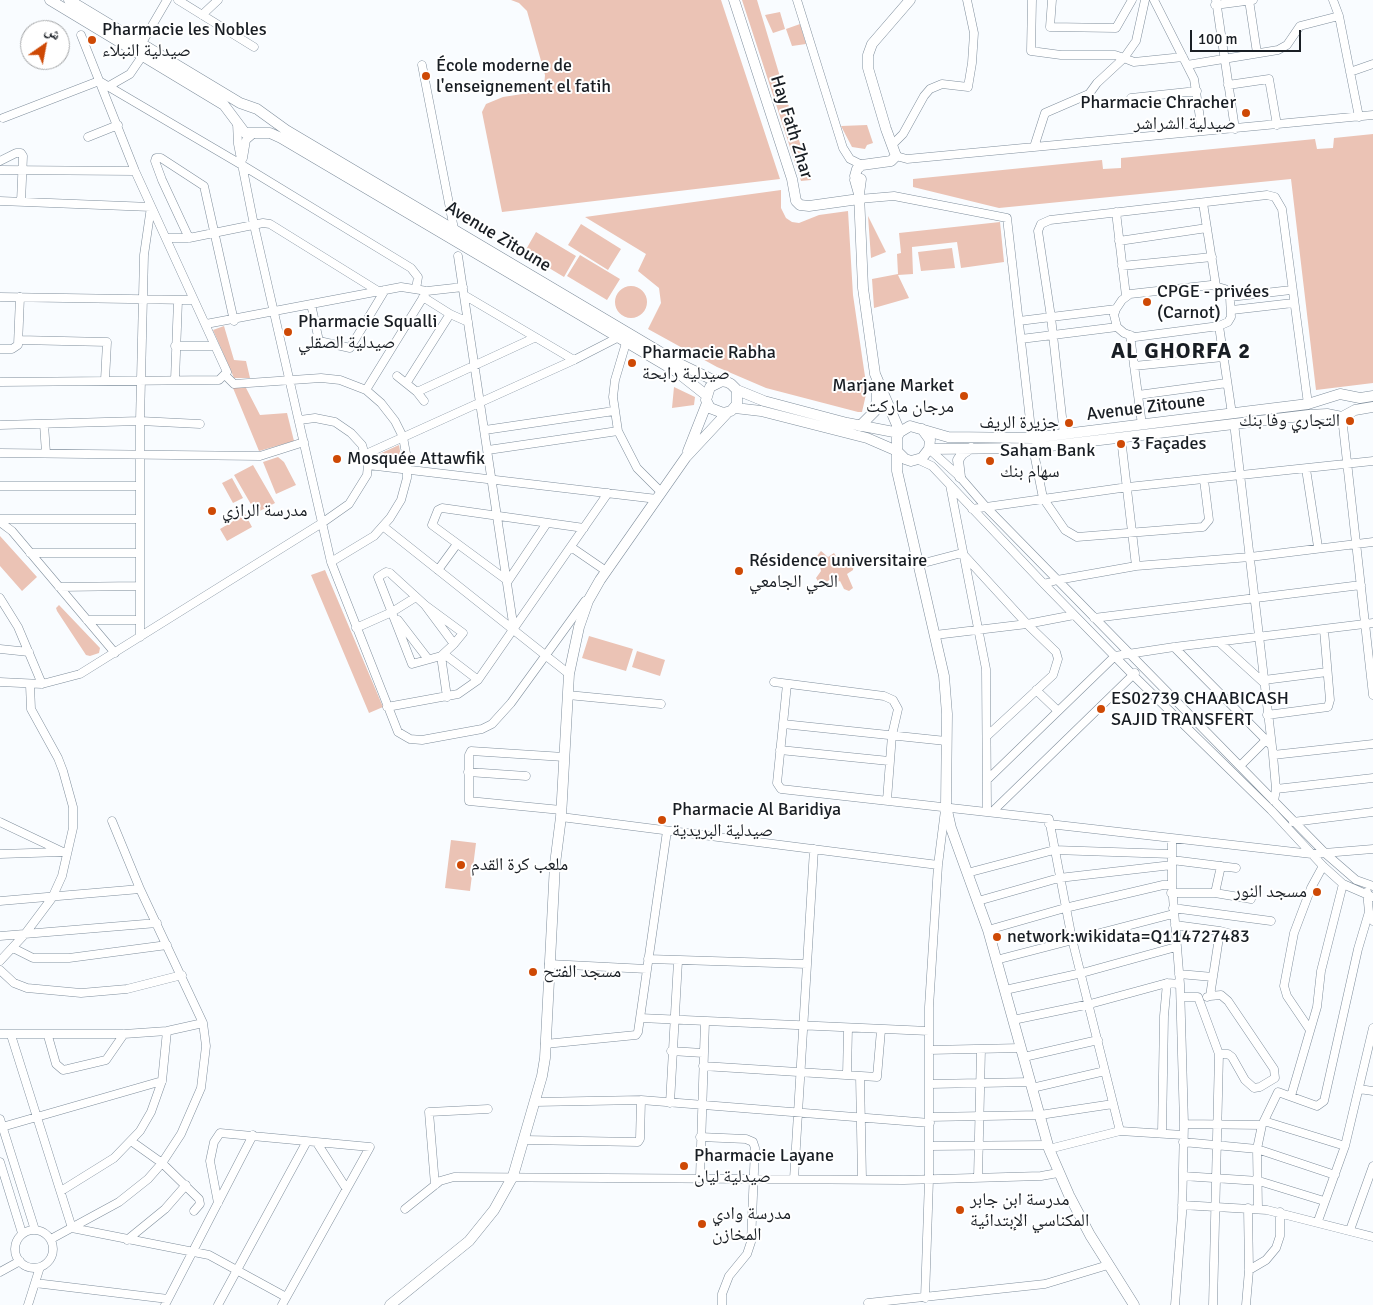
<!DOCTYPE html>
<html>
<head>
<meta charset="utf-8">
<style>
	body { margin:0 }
	#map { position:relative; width:1373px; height:1305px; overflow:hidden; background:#f9fcff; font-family:Signika,"Noto Naskh Arabic",sans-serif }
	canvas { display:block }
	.north { position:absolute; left:20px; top:20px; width:50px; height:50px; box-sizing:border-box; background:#fff; border:1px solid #a3a5a7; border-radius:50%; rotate:33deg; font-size:14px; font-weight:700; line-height:20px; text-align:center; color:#191e24 }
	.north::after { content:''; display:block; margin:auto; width:18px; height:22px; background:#ce4905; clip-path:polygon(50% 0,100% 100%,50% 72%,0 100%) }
	.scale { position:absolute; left:1190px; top:30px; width:111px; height:22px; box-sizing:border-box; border:2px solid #191e24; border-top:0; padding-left:6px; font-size:15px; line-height:18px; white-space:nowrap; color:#191e24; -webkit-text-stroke:4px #fff; paint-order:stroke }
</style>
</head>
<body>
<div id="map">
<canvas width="1373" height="1305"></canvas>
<div class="north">ش</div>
<div class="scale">100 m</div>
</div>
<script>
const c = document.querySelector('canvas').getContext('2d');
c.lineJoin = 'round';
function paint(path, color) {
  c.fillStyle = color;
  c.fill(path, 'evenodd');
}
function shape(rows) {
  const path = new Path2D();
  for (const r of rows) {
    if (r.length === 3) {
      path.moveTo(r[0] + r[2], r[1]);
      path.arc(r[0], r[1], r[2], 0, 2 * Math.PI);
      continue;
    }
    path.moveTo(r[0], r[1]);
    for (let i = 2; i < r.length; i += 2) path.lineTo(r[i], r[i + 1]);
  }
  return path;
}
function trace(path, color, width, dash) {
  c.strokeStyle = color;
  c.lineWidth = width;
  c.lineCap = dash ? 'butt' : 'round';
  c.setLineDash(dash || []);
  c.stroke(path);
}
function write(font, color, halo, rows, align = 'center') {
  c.font = font + ' Signika,"Noto Naskh Arabic",sans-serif';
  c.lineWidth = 4;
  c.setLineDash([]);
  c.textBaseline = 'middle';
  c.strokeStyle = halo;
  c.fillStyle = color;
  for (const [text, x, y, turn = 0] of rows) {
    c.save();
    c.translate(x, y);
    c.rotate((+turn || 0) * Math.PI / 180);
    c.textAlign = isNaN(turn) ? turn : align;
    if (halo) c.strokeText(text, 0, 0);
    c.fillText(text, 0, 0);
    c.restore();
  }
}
paint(shape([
	[511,0,721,0,780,179,502,212,482,112,486,104,503,97,535,92,544,87,545,75,527,11,519,3],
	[742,0,757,0,811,180,801,181],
	[780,12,785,29,773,33,765,15],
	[800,24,806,44,792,46,786,29],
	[867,125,873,143,867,145,865,149,852,147,841,126],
	[1373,134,1373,383,1316,390,1291,179,999,208,913,187,913,179,1102,160,1103,169,1121,168,1121,158,1315,139,1317,149,1333,148,1334,138],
	[781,190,781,208,786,218,792,222,799,223,819,215,848,211,853,295,867,390,862,412,858,412,766,388,717,367,648,329,661,303,659,288,638,271,646,254,585,217],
	[868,216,886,252,871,258],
	[1000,222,1004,262,961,268,957,242,912,247,913,274,898,275,909,298,874,308,872,279,898,274,897,254,901,253,899,233],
	[581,224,621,249,608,270,568,245],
	[536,232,576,256,564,277,524,253],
	[952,248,955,268,921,271,918,252],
	[580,255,620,279,607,300,567,276],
	[631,302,16],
	[224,326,234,360,246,361,250,378,234,378,213,330],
	[245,386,260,415,287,413,294,441,259,451,233,388],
	[674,387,695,397,694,405,672,408],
	[399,445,402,463,376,460,375,456],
	[278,457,284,462,296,485,276,494,263,462],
	[253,465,275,503,256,513,234,475],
	[232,478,243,498,233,503,222,483],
	[245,514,252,527,227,541,220,529],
	[0,536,37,577,22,591,0,566],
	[821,551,828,557,834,553,840,562,849,556,854,560,853,570,847,574,853,588,849,591,844,589,840,581,835,583,829,580,824,586,819,583,816,578,821,571,819,563,822,561,817,556],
	[325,570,383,707,369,713,311,575],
	[59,605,100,648,99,653,90,656,86,655,57,611,56,608],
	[589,636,633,649,626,671,582,658],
	[637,651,665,660,660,676,632,667],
	[451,840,476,843,470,891,445,888]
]), '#ebc3b5');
const street = shape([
	[178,0,254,47],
	[797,0,843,148,850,159,862,165],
	[1032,0,1031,51,1061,55,1115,55,1124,58,1136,41,1145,0],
	[1052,0,1050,27,1116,28,1132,0],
	[1154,0,1194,79,1202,131],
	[1216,0,1235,129],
	[1249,0,1257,53],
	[1333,0,1339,16,1359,117],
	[1215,5,1253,0],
	[202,15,218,0],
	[139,48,167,0],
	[422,65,454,229],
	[1187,65,1278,50,1287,45,1300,26,1339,16],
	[1350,72,1373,64],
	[1228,85,1269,79,1277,125],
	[109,86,130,74,143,55],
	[1131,98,1197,91],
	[3,118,99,81,242,165,411,268,418,277,416,289],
	[237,123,238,144,254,225,331,562,398,732,410,739,422,740,482,729,492,724,511,703,585,601],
	[88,137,118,125],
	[893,144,903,134,924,96,930,89,942,84,968,87,972,63,974,33,967,0],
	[1034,147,1045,113,1089,94,1097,83,1124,58,1134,62,1183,57],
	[896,156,907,159,1373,115],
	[243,158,246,140,253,134],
	[0,161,16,153,21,153,23,156,21,202],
	[0,170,135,171],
	[859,199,894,196,1007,218,1032,438],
	[0,201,151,207,144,255,140,421,140,637],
	[1203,203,1216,286],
	[1116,212,1126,296],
	[166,238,189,238,263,223,270,224,378,291],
	[189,238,162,180,155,161,156,158,161,158,204,186,234,321],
	[1119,241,1207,228],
	[458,256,514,630],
	[1122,266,1212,257],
	[464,295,574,360],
	[0,297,194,300],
	[423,297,450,314,468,322],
	[311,304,319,341,350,348,385,290],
	[1232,310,1293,303],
	[1019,321,1116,309],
	[206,324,401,287,427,291,463,287],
	[1219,326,1232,414],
	[1117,327,1114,315,1116,309,1122,300,1130,294,1211,285,1225,289,1230,297],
	[1130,335,1142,425],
	[1021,339,1117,327,1124,333,1135,337,1219,326,1228,322,1231,317,1230,297,1291,290],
	[19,340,107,342,105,380],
	[626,343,615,380,613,397,618,431,637,468,661,492],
	[175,346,215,346],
	[0,349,12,349,18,345,20,297],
	[1134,366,1223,357],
	[225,375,234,384,321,378,340,380,366,390,381,403,395,421,403,437,407,459,407,478,401,500,390,518,374,536,331,562],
	[397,376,417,392,424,401],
	[175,380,178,300],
	[0,382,219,380,227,372,135,171,81,35],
	[407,382,450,314],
	[366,390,427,291],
	[417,392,534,338],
	[1138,395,1227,383],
	[1342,417,1373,695],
	[1234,423,1273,755,1276,789,1274,801],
	[44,424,46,453],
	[0,425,140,421,200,424],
	[485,430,614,411],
	[1064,435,1051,317,1038,231,1041,224,1050,220,1267,195,1275,197,1282,209,1308,404],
	[1121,438,1136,566],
	[1033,448,1043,498,1065,530,1077,537,1203,527,1209,520,1204,480],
	[929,449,960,477,986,507,1326,854,1356,880,1373,886],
	[488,450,618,431],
	[0,453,260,456,304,442],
	[366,454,574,360,617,338],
	[919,460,932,466,1044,584,1133,675,1271,810,1323,866,1343,884,1373,897],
	[368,465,657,499],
	[1306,469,1318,547],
	[950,485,986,669,987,811],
	[0,486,140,486],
	[972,509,1128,487,1373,461],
	[0,519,140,519],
	[0,522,12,531,115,653],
	[547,523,508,581,432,525,438,510,442,508,584,528],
	[384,527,569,674],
	[571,547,606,571],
	[30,553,139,553],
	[920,564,962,553,1027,624,1056,652,1058,659,1053,675,987,736],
	[438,570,457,544],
	[1044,584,1057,580,1136,566,1250,557,1373,542],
	[59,587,139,586],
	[0,598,18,627,42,684],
	[425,605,463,633,454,644,441,656,412,664,378,577,386,572,390,573,425,605,454,644],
	[1094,618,1361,585],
	[87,620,140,620],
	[398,620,428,659],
	[356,628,392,612,416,597],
	[935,635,1027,624,1074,615],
	[1219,642,1264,683],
	[1174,647,1271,745],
	[0,649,29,652],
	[444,654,478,680],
	[441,656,447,697],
	[1264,680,1327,672],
	[0,682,42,684,80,674,322,523,349,504,367,475,368,465,362,445,351,433,335,422,315,418,300,420],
	[774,682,884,696,893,700,898,709,892,735,887,800],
	[1036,690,1058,711],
	[568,695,661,704],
	[387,707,458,694,478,680,608,493],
	[1267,715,1328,707,1330,700,1324,630],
	[783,724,787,684],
	[946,741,783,724,777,783,781,789,1049,819,1072,939,1120,1131],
	[780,750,889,761],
	[1273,755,1373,744],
	[1241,765,1266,740],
	[468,772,526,776],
	[987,780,1115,656,1174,647,1373,623],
	[1276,789,1373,778],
	[561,810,469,801,469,755,471,751,564,757],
	[993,811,1135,673],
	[561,817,938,865],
	[0,822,63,852],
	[1293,822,1373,812],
	[1049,824,1312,854,1373,849],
	[0,854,62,852],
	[1172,860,1236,868],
	[967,873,1054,850,1172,854],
	[1172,885,1172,839],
	[1367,892,1369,912,1373,921],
	[1171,893,1215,893,1251,899],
	[1215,893,1221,866],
	[0,901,140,889],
	[978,901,1059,878,1172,865],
	[1173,908,1271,921],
	[1175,925,1220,931,1210,996,1207,997],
	[988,930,1065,908,1163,885,1172,885,1180,984],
	[1220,931,1236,935],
	[0,936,157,923],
	[13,948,33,958,69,958,167,945],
	[648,959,807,964],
	[996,960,1173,914],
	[0,961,25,934,52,898,62,876,73,828,73,807,63,771,58,758,31,709,30,685],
	[549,964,647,969],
	[0,970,14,983,27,988,81,993,127,989,182,975],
	[1179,974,1213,977],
	[1005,990,1082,973,1176,947],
	[1210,996,1221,995,1228,1001,1274,1069,1275,1078,1260,1087,1254,1088,1245,1080,1232,1057,1228,1054,1219,1054],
	[1181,997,1198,997,1219,1054,1213,1305],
	[640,1018,929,1031],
	[1013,1020,1090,1004,1167,983,1180,984,1184,1124,1182,1214,1175,1305],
	[1310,1030,1287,996,1284,986,1294,933,1311,888,1323,866],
	[0,1034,124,1034,167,1031,203,1023],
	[11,1035,72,1228,209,1255,286,1297],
	[48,1036,56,1064,63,1070,68,1069,106,1060,124,1034],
	[545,1044,636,1035,638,1032,667,831],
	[929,1050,1021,1048],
	[671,1051,703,1053],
	[1024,1057,1098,1040],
	[703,1066,877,1077,881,1030],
	[847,1075,848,1028],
	[860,1076,862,1179],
	[930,1084,1031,1082],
	[1032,1088,1105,1071],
	[1359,1089,1373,1091],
	[1291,1096,1317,1007,1321,971,1343,884],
	[535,1102,641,1100,930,1123],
	[670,1103,678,961],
	[929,1117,1040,1115,1113,1104],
	[0,1119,35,1230],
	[1264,1121,1345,1146],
	[1184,1124,1262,1125],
	[2,1127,162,1081],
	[1162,1133,1164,1016,1167,983],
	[700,1137,746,1139,753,1142,755,1148,751,1242,747,1254,729,1276,722,1294,722,1305],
	[524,1140,638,1142,640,1139,641,1100],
	[131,1141,162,1163,199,1199,200,1204,194,1211],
	[1183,1142,1257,1149,1335,1175],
	[317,1143,346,1188],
	[929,1146,1048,1145],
	[1049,1149,1120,1131,1183,1135],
	[0,1162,22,1233],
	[1183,1176,1259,1181,1324,1201],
	[700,1178,705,1021],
	[978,1178,981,1049],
	[794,1179,814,849],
	[435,1185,429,1112,488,1109],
	[61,1191,114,1158,140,1131,151,1112,162,1081,167,1031],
	[218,1203,210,1161,214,1142,220,1133,370,1147,282,1305],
	[1182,1205,1267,1210,1373,1237],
	[1258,1208,1257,1149,1262,1125,1278,1092,1317,1106,1324,1101,1358,949,1369,912],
	[405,1209,440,1181,454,1177,904,1180,1041,1176,1058,1173],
	[1318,1221,1345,1146,1373,1028],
	[1350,1230,1373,1166],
	[34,1249,19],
	[51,1239,119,1202,148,1179,162,1163,181,1134,201,1088,206,1046,203,1023,140,889,112,821],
	[127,1240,165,1209,186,1185],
	[1249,1270,1266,1260,1276,1248,1280,1236,1280,1212],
	[0,1272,20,1261],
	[35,1283,168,1299],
	[925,1298,929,1179,929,1007,938,865,945,810],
	[868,1303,1045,1284,1108,1265],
	[28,1305,40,1267],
	[165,1305,253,1135],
	[218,1305,306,1143],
	[1246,1305,1249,1270,1248,1208]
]);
const secondary = shape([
	[50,0,224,105,245,133,270,133,281,138,677,372,706,395],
	[69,0,240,103,257,109,286,130,682,365,711,379,727,382,731,384,737,390,737,404,731,411,723,413,710,408,706,400,710,387,722,381],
	[734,0,792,179,796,201,800,205,809,206,859,199],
	[855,176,857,169,862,165,891,161,896,156,886,129,868,68,868,55,872,44,910,0],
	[855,180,859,194,861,179],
	[859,194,863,288,875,374,900,432],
	[737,390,764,401,847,423,899,433],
	[735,408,761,411,867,438,897,451,905,459,911,461,922,458,929,449,930,440,922,429],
	[860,426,875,411,877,398,876,385],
	[929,449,1033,448,1309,415,1327,414,1342,417,1355,410,1373,407],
	[688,451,707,403],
	[960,477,958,460,962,454,971,448],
	[390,1305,469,1241,494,1210,513,1176,542,1076,545,1058,555,864,561,817,569,674,579,627,588,601,600,580,686,457,727,413],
	[1134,1305,1090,1235,1069,1195,1049,1149,988,930,951,828,946,806,947,714,944,676,897,471,897,437,900,432,910,426,948,437,1032,438,1308,404,1340,394,1360,398,1373,396]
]);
trace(street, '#808f9d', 9);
trace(secondary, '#808f9d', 11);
trace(street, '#fff', 8);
trace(secondary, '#fff', 10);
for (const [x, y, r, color] of [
	[92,40,5,"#ce4905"],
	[426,76,5,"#ce4905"],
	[1246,113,5,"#ce4905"],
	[1147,302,5,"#ce4905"],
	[288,332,5,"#ce4905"],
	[632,363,5,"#ce4905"],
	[964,396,5,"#ce4905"],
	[1350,421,5,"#ce4905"],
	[1069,423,5,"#ce4905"],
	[1121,444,5,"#ce4905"],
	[337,459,5,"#ce4905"],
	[990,461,5,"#ce4905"],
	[212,511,5,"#ce4905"],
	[739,571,5,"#ce4905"],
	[1101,709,5,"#ce4905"],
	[662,820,5,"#ce4905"],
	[461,865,5,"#ce4905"],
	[1317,892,5,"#ce4905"],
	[997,937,5,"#ce4905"],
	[533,972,5,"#ce4905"],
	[684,1166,5,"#ce4905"],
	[960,1210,5,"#ce4905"],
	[702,1224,5,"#ce4905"]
]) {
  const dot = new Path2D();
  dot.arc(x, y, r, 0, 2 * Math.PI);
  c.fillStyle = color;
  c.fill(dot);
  trace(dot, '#fff', 2);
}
write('18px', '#191e24', '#fff', [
	["Pharmacie les Nobles",102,30],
	["صيدلية النبلاء",102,51],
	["École moderne de",436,66],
	["l'enseignement el fatih",436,87],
	["Pharmacie Chracher",1236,103,"right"],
	["صيدلية الشراشر",1236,124,"right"],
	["CPGE - privées",1157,292],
	["(Carnot)",1157,313],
	["Pharmacie Squalli",298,322],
	["صيدلية الصقلي",298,343],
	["Pharmacie Rabha",642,353],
	["صيدلية رابحة",642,374],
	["Marjane Market",954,386,"right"],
	["مرجان ماركت",954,407,"right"],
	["التجاري وفا بنك",1340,421,"right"],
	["جزيرة الريف",1059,423,"right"],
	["3 Façades",1131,444],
	["Saham Bank",1000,451],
	["سهام بنك",1000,472],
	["Mosquée Attawfik",347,459],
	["مدرسة الرازي",222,511],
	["Résidence universitaire",749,561],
	["الحي الجامعي",749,582],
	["ES02739 CHAABICASH",1111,699],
	["SAJID TRANSFERT",1111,720],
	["Pharmacie Al Baridiya",672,810],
	["صيدلية البريدية",672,831],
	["ملعب كرة القدم",471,865],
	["مسجد النور",1307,892,"right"],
	["network:wikidata=Q114727483",1007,937],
	["مسجد الفتح",543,972],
	["Pharmacie Layane",694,1156],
	["صيدلية ليان",694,1177],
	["مدرسة ابن جابر",970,1200],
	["المكناسي الإبتدائية",970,1221],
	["مدرسة وادي",712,1214],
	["المخازن",712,1235]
], 'left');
write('18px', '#191e24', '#fff', [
	["Hay Fath Zhar",791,127,73],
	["Avenue Zitoune",498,237,31],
	["Avenue Zitoune",1146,408,-7]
]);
c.letterSpacing = '1px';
write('bold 22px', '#191e24', '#fff', [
	["AL GHORFA 2",1181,352]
]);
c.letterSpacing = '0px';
</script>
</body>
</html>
